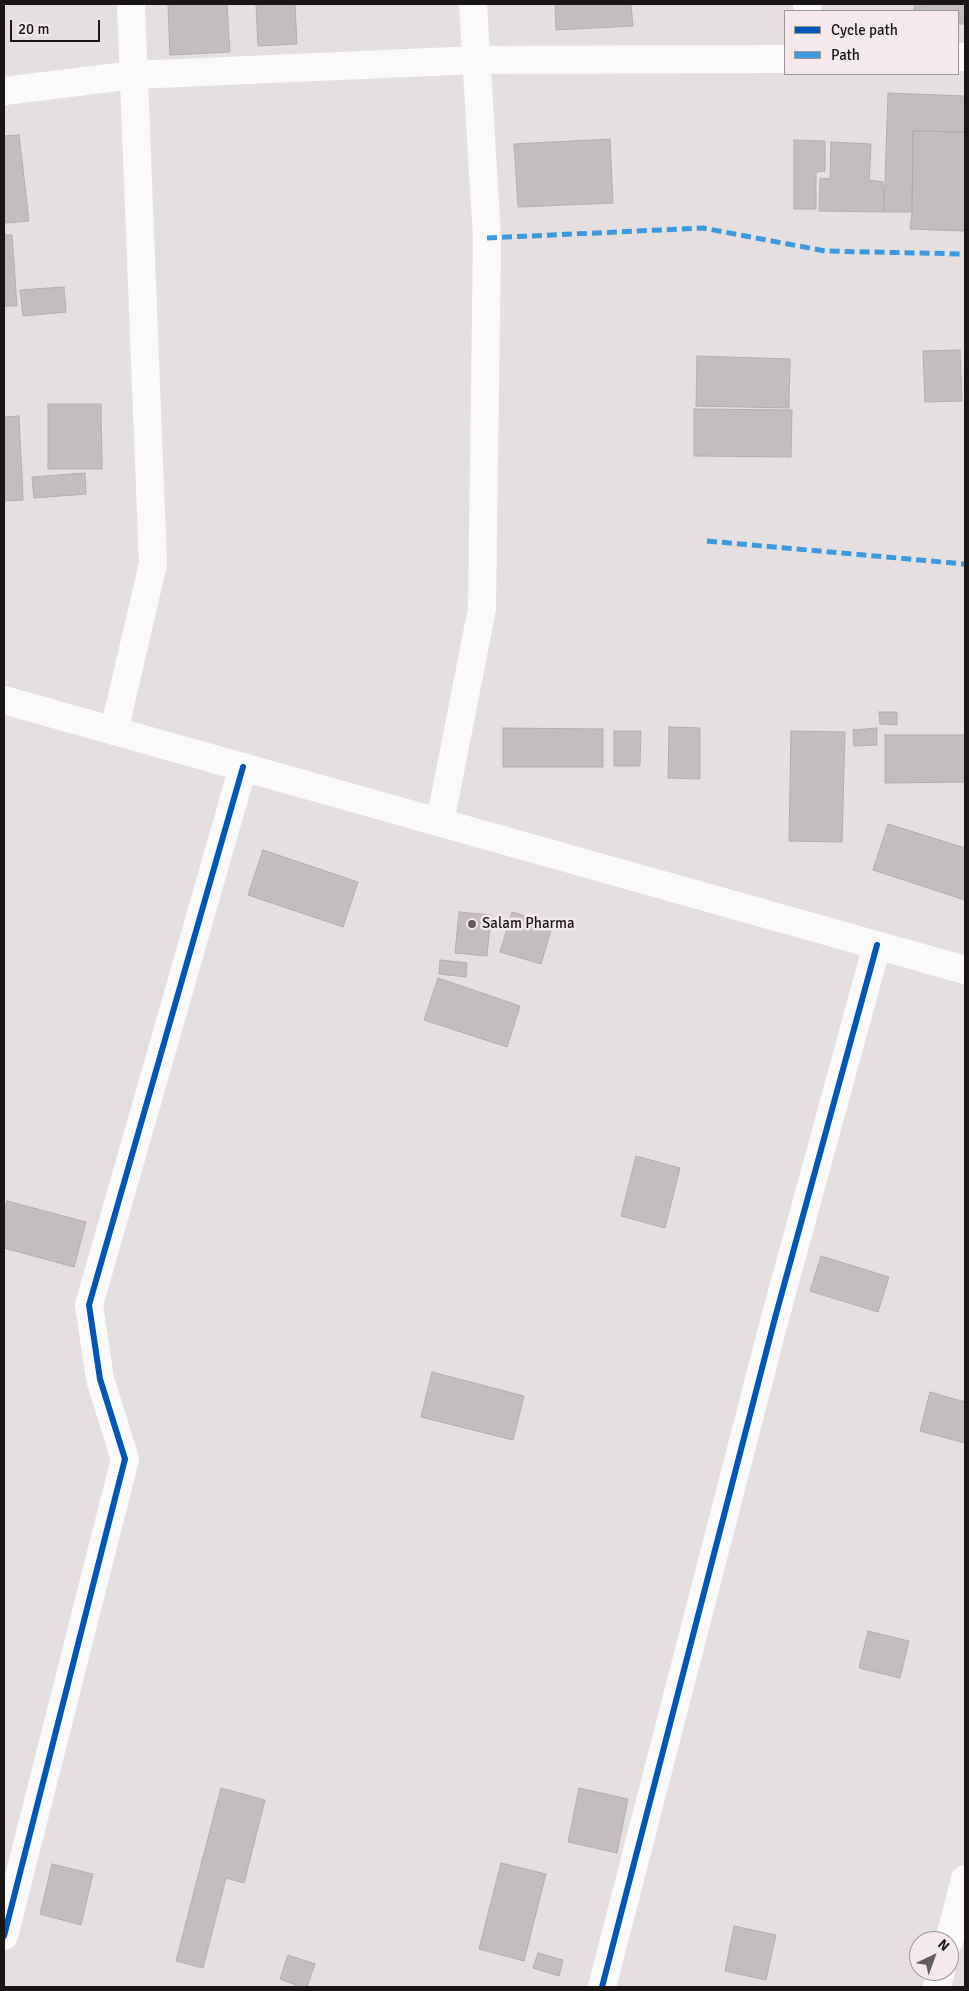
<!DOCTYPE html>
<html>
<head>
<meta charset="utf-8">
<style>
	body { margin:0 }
	#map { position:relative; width:969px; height:1991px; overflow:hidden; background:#e5dfe0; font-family:Signika,sans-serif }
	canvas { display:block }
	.frame { position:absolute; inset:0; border:5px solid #1a1616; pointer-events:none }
	.legend { position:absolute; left:784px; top:10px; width:175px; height:65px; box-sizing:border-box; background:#f5e9eb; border:1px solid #9d9596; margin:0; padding:6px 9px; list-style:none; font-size:15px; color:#1a1616 }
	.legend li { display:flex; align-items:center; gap:10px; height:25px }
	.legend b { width:25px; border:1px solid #9d9596 }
	.north { position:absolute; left:909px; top:1931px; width:50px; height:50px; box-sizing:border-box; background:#f5e9eb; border:1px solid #9d9596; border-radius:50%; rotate:42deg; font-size:14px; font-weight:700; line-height:20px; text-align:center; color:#1a1616 }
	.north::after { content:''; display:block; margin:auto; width:18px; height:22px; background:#615c5d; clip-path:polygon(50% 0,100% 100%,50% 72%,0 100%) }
	.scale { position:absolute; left:10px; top:20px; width:90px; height:22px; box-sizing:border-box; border:2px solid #1a1616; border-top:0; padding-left:6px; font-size:15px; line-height:18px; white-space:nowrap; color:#1a1616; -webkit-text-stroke:4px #f5e9eb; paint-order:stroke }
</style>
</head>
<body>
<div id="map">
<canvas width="969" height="1991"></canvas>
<div class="frame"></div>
<ul class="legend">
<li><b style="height:6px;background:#0057b8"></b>Cycle path</li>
<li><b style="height:6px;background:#3b9adf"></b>Path</li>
</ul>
<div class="north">N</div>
<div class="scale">20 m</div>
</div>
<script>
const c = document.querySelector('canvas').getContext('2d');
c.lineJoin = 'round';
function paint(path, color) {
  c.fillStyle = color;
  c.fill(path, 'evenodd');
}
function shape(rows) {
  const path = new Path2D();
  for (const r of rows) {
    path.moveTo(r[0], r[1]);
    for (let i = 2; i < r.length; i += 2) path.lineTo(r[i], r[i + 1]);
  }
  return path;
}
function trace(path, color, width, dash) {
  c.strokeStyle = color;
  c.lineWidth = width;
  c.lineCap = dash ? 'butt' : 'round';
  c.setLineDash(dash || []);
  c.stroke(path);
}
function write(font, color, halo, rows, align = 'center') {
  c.font = font + ' Signika,sans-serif';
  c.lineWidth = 5;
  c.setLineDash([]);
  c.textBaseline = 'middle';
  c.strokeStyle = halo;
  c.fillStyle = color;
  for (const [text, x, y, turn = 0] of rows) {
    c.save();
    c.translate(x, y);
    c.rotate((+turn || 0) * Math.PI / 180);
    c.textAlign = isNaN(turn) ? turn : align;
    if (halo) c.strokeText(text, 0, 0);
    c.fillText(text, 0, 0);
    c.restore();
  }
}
const building = shape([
	[168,4,227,4,230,52,170,55,168,4],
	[256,4,295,4,297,44,258,46,256,4],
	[555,4,631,4,633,26,556,30,555,4],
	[926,4,965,4,965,24,958,24,958,11,914,11,914,6,926,6,926,4],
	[888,93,965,96,965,132,913,131,912,212,884,212,888,93],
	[913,131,965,132,965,231,910,229,912,212,913,131],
	[19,135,29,221,4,223,4,136,19,135],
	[610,139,613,203,518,207,514,144,610,139],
	[794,140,825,141,825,171,816,172,816,209,794,209,794,140],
	[831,142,871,144,869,180,883,182,884,212,819,211,820,178,830,179,831,142],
	[4,235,12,235,17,306,4,306,4,235],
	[64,287,66,312,23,316,20,290,64,287],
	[960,350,962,401,925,402,923,351,960,350],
	[697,356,790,359,789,408,696,406,697,356],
	[48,404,101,404,102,469,48,469,48,404],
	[694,409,792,410,791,457,694,456,694,409],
	[19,416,23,500,4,501,4,417,19,416],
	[85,473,86,494,34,498,32,477,85,473],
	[879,712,897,712,897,725,880,724,879,712],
	[669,727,700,728,700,779,668,778,669,727],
	[503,728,603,729,603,767,503,767,503,728],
	[877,728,877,745,854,746,853,730,877,728],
	[614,731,641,731,640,766,614,766,614,731],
	[791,731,845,732,842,842,789,841,791,731],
	[885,735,965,735,965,782,885,783,885,735],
	[888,824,965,848,965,900,873,870,888,824],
	[263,850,358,882,343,927,248,895,263,850],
	[459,912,491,915,487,956,455,953,459,912],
	[512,912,553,924,541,964,500,952,512,912],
	[440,960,467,963,466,977,439,974,440,960],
	[438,978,520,1006,507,1047,424,1020,438,978],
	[636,1156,680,1168,665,1228,621,1216,636,1156],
	[7,1201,86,1222,74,1267,4,1248,4,1211,7,1201],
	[821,1256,889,1277,878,1312,810,1291,821,1256],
	[432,1372,524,1396,513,1440,421,1417,432,1372],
	[930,1392,965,1402,965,1443,920,1431,930,1392],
	[868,1631,909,1641,900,1678,859,1668,868,1631],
	[221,1788,265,1800,244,1883,226,1878,203,1968,176,1961,221,1788],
	[579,1788,628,1799,617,1853,568,1842,579,1788],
	[501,1863,546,1874,524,1961,479,1949,501,1863],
	[52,1864,93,1874,81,1925,40,1914,52,1864],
	[734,1926,776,1935,766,1980,725,1971,734,1926],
	[538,1953,563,1960,559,1976,533,1968,538,1953],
	[288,1955,315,1964,307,1987,295,1987,296,1985,280,1979,288,1955]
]);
paint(building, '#c2bdbe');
trace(building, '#b2aeaf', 1);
trace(shape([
	[807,4,807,11],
	[958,57,965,57],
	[4,91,134,75,476,60,785,59],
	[114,731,153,564,131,4],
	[440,822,482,609,487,238,473,4],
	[4,1936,125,1459,100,1379,89,1305,243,767],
	[949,1941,965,1879],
	[602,1987,775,1318,877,945],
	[937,1987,941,1971]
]), '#fbfafa', 28);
trace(shape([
	[4,700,965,970]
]), '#fbfafa', 28);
trace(shape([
	[487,238,703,228,825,251,965,254],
	[707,541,965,564]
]), '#3b9adf', 5, [10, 5]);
trace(shape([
	[4,1936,125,1459,100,1379,89,1305,243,767],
	[602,1987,775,1318,877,945]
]), '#0057b8', 6);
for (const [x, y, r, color] of [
	[472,924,5,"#615c5d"]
]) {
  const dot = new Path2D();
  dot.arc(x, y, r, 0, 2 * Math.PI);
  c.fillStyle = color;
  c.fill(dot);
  trace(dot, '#f5e9eb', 2);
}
write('15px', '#1a1616', '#f5e9eb', [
	["Salam Pharma",482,924]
], 'left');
</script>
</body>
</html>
